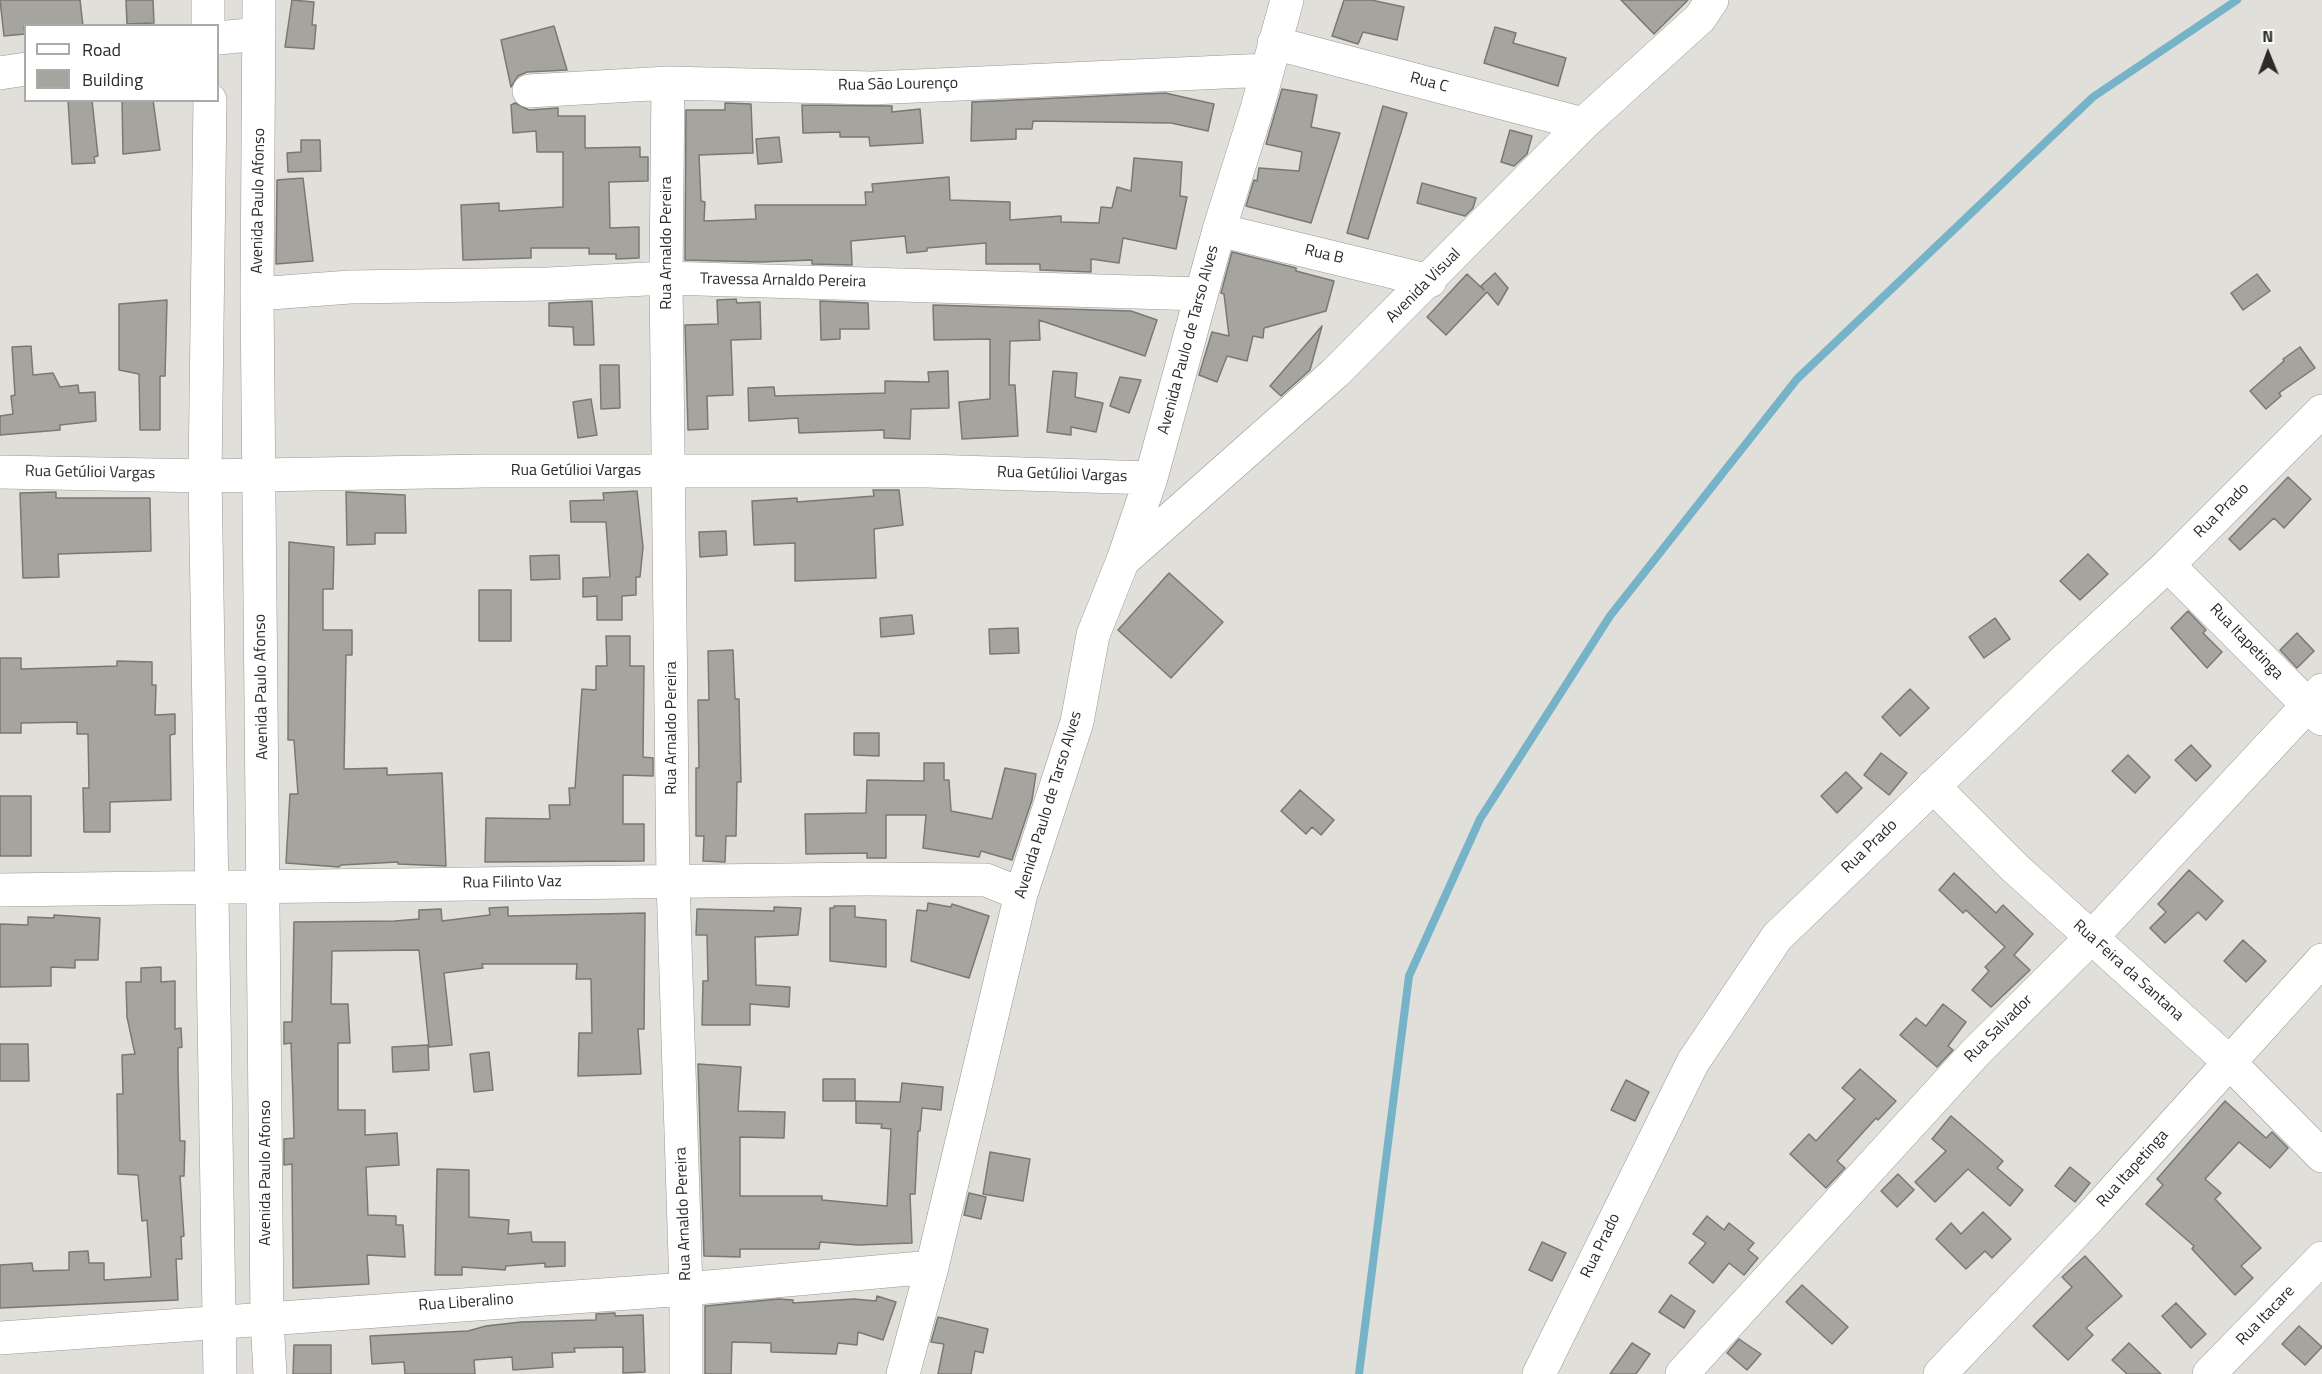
<!DOCTYPE html>
<html>
<head>
<meta charset="utf-8">
<style>
	body { margin:0 }
	#map { position:relative; width:2322px; height:1374px; overflow:hidden; background:#e1dfda; font-family:"Titillium Web",sans-serif }
	canvas { display:block }
	.legend { position:absolute; left:24px; top:24px; width:195px; height:78px; box-sizing:border-box; background:#fff; border:2px solid #abaaa9; margin:0; padding:8px 10px; list-style:none; font-size:18px; color:#2c2b29 }
	.legend li { display:flex; align-items:center; gap:12px; height:30px }
	.legend b { width:30px; border:2px solid #abaaa9 }
	.north { position:absolute; left:2238px; top:24px; width:60px; height:60px; -webkit-text-stroke:4px #fff; paint-order:stroke; rotate:359deg; font-size:16px; font-weight:700; line-height:24px; text-align:center; color:#2c2b29 }
	.north::after { content:''; display:block; margin:auto; width:21px; height:27px; background:#2c2b29; clip-path:polygon(50% 0,100% 100%,50% 72%,0 100%) }
</style>
</head>
<body>
<div id="map">
<canvas width="2322" height="1374"></canvas>
<ul class="legend">
<li><b style="height:8px;background:#fff"></b>Road</li>
<li><b style="height:16px;background:#a6a49f"></b>Building</li>
</ul>
<div class="north">N</div>
</div>
<script>
const c = document.querySelector('canvas').getContext('2d');
c.lineJoin = 'round';
function shape(rows) {
  const path = new Path2D();
  for (const r of rows) {
    path.moveTo(r[0], r[1]);
    for (let i = 2; i < r.length; i += 2) path.lineTo(r[i], r[i + 1]);
  }
  return path;
}
function trace(path, color, width, dash) {
  c.strokeStyle = color;
  c.lineWidth = width;
  c.lineCap = dash ? 'butt' : 'round';
  c.setLineDash(dash || []);
  c.stroke(path);
}
function paint(path, color) {
  c.fillStyle = color;
  c.fill(path, 'evenodd');
}
function write(font, color, halo, rows, align = 'center') {
  c.font = font + ' "Titillium Web",sans-serif';
  c.lineWidth = 6;
  c.setLineDash([]);
  c.textBaseline = 'middle';
  c.strokeStyle = halo;
  c.fillStyle = color;
  for (const [text, x, y, turn = 0] of rows) {
    c.save();
    c.translate(x, y);
    c.rotate((+turn || 0) * Math.PI / 180);
    c.textAlign = isNaN(turn) ? turn : align;
    if (halo) c.strokeText(text, 0, 0);
    c.fillText(text, 0, 0);
    c.restore();
  }
}
trace(shape([
	[1359,1374,1409,976,1480,819,1610,616,1797,379,2093,97,2237,0]
]), '#76b3c9', 8);
const building = shape([
	[0,0,80,0,83,26,24,26,25,34,4,36,0,0],
	[126,0,153,0,154,23,127,24,126,0],
	[292,0,314,2,312,25,316,25,314,49,285,47,292,0],
	[1344,0,1371,0,1404,7,1397,40,1363,32,1358,44,1332,36,1344,0],
	[1621,0,1688,0,1654,34,1621,0],
	[554,26,567,70,527,72,518,76,511,87,501,40,554,26],
	[1495,27,1516,33,1513,43,1566,58,1558,86,1484,63,1495,27],
	[1282,89,1317,95,1311,127,1340,133,1311,223,1246,206,1254,180,1257,181,1259,168,1299,171,1302,152,1266,144,1282,89],
	[1165,93,1214,104,1208,131,1171,123,1033,121,1032,129,1016,129,1016,139,971,141,972,102,1165,93],
	[68,100,92,100,98,156,94,157,95,163,72,164,68,100],
	[122,100,153,100,160,150,123,154,122,100],
	[515,103,529,110,558,108,558,116,585,116,585,148,640,147,640,157,648,157,648,181,609,182,610,228,639,227,639,258,616,259,616,254,589,254,589,248,531,248,531,258,463,260,461,205,499,203,499,211,563,207,563,152,537,152,536,131,513,133,511,105,515,103],
	[725,103,751,104,753,153,699,155,701,201,705,202,704,221,756,219,755,205,866,205,865,192,873,192,872,184,949,177,950,200,1010,202,1010,220,1061,216,1061,222,1099,223,1101,207,1112,208,1117,187,1131,191,1134,158,1182,162,1180,196,1187,197,1176,249,1123,238,1119,263,1091,259,1091,272,1040,270,1040,264,986,264,986,243,927,248,927,251,907,253,905,236,851,241,852,265,812,264,812,260,760,262,685,260,686,110,725,110,725,103],
	[802,105,892,106,892,112,920,109,923,143,870,146,869,137,840,137,840,132,803,133,802,105],
	[1383,106,1407,113,1368,239,1347,233,1383,106],
	[1510,130,1532,136,1527,154,1514,166,1501,162,1510,130],
	[779,137,782,162,758,164,756,139,779,137],
	[301,140,320,140,321,171,288,172,287,153,301,152,301,140],
	[303,178,313,261,276,264,277,180,303,178],
	[1422,183,1476,198,1473,208,1465,216,1417,203,1422,183],
	[1232,252,1296,268,1296,271,1334,281,1326,311,1264,328,1263,338,1253,336,1247,361,1227,356,1217,382,1199,375,1212,332,1229,336,1224,294,1221,293,1232,252],
	[1495,273,1508,288,1498,305,1487,292,1446,335,1427,317,1467,274,1484,290,1481,286,1495,273],
	[2257,274,2270,291,2243,310,2231,293,2257,274],
	[736,299,737,303,760,302,761,339,731,340,733,395,707,396,708,429,688,430,685,325,718,324,717,300,736,299],
	[167,300,165,376,160,376,160,430,140,430,139,374,119,370,119,304,167,300],
	[592,301,594,345,574,345,573,327,549,326,549,303,592,301],
	[820,301,868,303,869,329,840,329,840,339,821,340,820,301],
	[933,305,1131,311,1157,320,1145,356,1039,320,1040,340,1010,341,1009,385,1015,385,1018,436,962,439,959,402,990,399,990,339,934,340,933,305],
	[1322,326,1310,370,1281,396,1270,386,1322,326],
	[31,346,33,375,53,373,60,387,78,385,79,393,95,392,96,421,60,425,60,430,0,435,0,416,13,414,11,396,15,395,12,347,31,346],
	[2300,347,2315,368,2279,393,2281,396,2266,409,2250,391,2284,361,2283,359,2300,347],
	[600,365,619,365,620,408,601,409,600,365],
	[948,371,949,408,911,409,910,439,884,438,884,430,799,433,798,418,749,421,748,388,774,387,775,396,885,393,885,381,929,382,928,372,948,371],
	[1053,371,1077,373,1075,397,1103,403,1096,432,1071,427,1071,435,1047,432,1053,371],
	[1120,377,1141,380,1129,413,1110,406,1120,377],
	[591,399,597,435,578,438,573,402,591,399],
	[2288,477,2311,499,2284,528,2274,518,2240,550,2229,539,2288,477],
	[873,490,899,490,903,525,874,529,876,578,795,581,795,543,754,545,752,501,797,498,797,502,874,496,873,490],
	[637,491,643,547,640,577,636,577,636,595,622,596,622,620,597,620,597,596,583,597,583,578,610,577,606,522,571,522,570,501,604,500,603,493,637,491],
	[56,492,56,498,150,498,151,551,58,554,59,577,23,578,20,493,56,492],
	[346,492,405,495,406,533,375,533,375,544,347,545,346,492],
	[726,531,727,555,700,557,699,532,726,531],
	[289,542,334,547,333,589,323,589,323,630,352,630,352,655,346,655,344,769,387,768,387,775,442,773,446,866,398,864,398,862,341,865,339,867,286,863,290,794,298,794,294,740,288,740,289,542],
	[2088,554,2108,574,2080,600,2060,581,2088,554],
	[559,555,560,579,531,580,530,556,559,555],
	[1169,573,1223,622,1171,678,1118,630,1169,573],
	[479,590,511,590,511,641,479,641,479,590],
	[2188,611,2206,630,2203,633,2222,652,2207,668,2171,628,2188,611],
	[912,615,914,634,881,637,880,618,912,615],
	[1995,618,2010,639,1984,658,1969,637,1995,618],
	[1018,628,1019,653,990,654,989,629,1018,628],
	[2297,633,2314,651,2297,668,2280,650,2297,633],
	[606,636,630,636,630,666,644,666,643,757,653,758,653,776,623,775,623,824,644,824,644,861,485,862,486,818,550,819,549,805,570,805,569,788,575,788,582,689,596,690,596,666,607,666,606,636],
	[733,650,735,699,739,699,741,782,737,782,736,836,726,836,725,862,703,861,704,836,696,836,696,768,699,768,698,700,709,700,708,651,733,650],
	[0,658,21,658,21,669,117,666,117,661,152,662,152,685,156,685,155,715,175,714,175,734,170,735,171,800,110,802,110,832,84,832,83,788,89,788,88,734,77,734,77,722,21,723,21,733,0,733,0,658],
	[1910,689,1929,708,1900,736,1882,717,1910,689],
	[854,733,879,733,879,756,854,755,854,733],
	[2191,745,2211,766,2196,781,2175,760,2191,745],
	[1881,753,1907,773,1889,795,1864,775,1881,753],
	[2128,755,2150,777,2135,793,2112,771,2128,755],
	[924,763,944,763,944,780,949,780,951,811,992,819,1005,768,1036,774,1032,800,1012,860,981,851,979,857,923,848,926,815,886,815,886,858,867,858,867,853,806,854,805,814,866,813,867,780,924,781,924,763],
	[1846,772,1862,788,1837,813,1821,796,1846,772],
	[1300,790,1334,820,1321,835,1312,827,1306,834,1281,811,1300,790],
	[0,796,31,796,31,856,0,856,0,796],
	[2189,870,2223,901,2206,920,2198,912,2165,943,2150,928,2166,912,2158,904,2189,870],
	[1954,873,1996,913,2003,905,2033,934,2014,955,2030,970,1991,1007,1972,990,1989,971,1985,967,2005,947,1966,910,1963,913,1939,890,1954,873],
	[928,903,951,907,952,904,989,916,969,978,911,961,917,910,927,911,928,903],
	[834,906,855,906,855,917,886,920,886,967,830,961,830,908,834,908,834,906],
	[508,907,508,916,645,913,644,1029,638,1029,641,1074,578,1076,579,1033,592,1033,591,979,576,979,577,964,482,964,483,968,444,973,452,1045,429,1047,419,950,332,951,331,1004,348,1004,350,1043,338,1043,338,1110,365,1110,365,1135,397,1133,399,1165,366,1167,368,1215,396,1216,396,1225,403,1225,405,1257,367,1255,369,1284,293,1288,292,1164,284,1165,284,1139,294,1138,293,1099,291,1043,284,1044,284,1022,292,1022,294,922,395,921,419,919,419,910,441,909,442,921,490,915,489,908,508,907],
	[774,907,801,908,798,935,755,937,756,985,790,987,789,1007,750,1004,750,1025,702,1025,703,981,708,981,707,935,696,935,697,909,774,911,774,907],
	[54,915,100,918,98,960,75,960,75,968,51,967,51,986,0,987,0,924,28,925,28,917,54,918,54,915],
	[2243,940,2266,961,2246,982,2224,961,2243,940],
	[161,967,161,982,175,981,175,1029,181,1028,182,1047,178,1048,178,1071,180,1141,185,1141,184,1176,180,1176,184,1236,181,1237,182,1259,176,1259,178,1300,0,1308,0,1265,32,1263,33,1271,69,1270,69,1252,88,1251,89,1263,104,1263,104,1280,151,1277,147,1220,142,1221,138,1175,118,1174,117,1094,123,1094,122,1055,135,1054,127,1017,126,982,141,982,141,968,161,967],
	[1943,1004,1966,1022,1948,1046,1953,1050,1937,1067,1900,1035,1916,1018,1926,1026,1943,1004],
	[0,1044,28,1044,29,1081,0,1081,0,1044],
	[428,1045,429,1070,393,1072,392,1047,428,1045],
	[489,1052,493,1090,474,1092,470,1054,489,1052],
	[698,1064,741,1067,738,1111,785,1112,784,1138,740,1137,740,1196,822,1196,822,1200,887,1206,891,1129,881,1128,882,1124,856,1123,856,1101,900,1102,902,1083,943,1087,941,1110,922,1108,920,1131,918,1131,915,1194,910,1194,912,1243,858,1245,820,1242,819,1249,740,1249,740,1257,704,1256,698,1064],
	[1860,1069,1896,1101,1878,1120,1876,1118,1837,1161,1845,1168,1826,1188,1790,1154,1809,1134,1816,1141,1855,1099,1842,1088,1860,1069],
	[823,1079,855,1079,855,1101,823,1101,823,1079],
	[1626,1080,1649,1092,1635,1121,1611,1110,1626,1080],
	[2225,1101,2266,1138,2272,1132,2288,1148,2270,1168,2239,1142,2205,1179,2221,1193,2215,1199,2261,1248,2241,1266,2253,1278,2235,1295,2192,1249,2194,1246,2146,1204,2163,1185,2157,1179,2225,1101],
	[1951,1116,2003,1161,1997,1168,2023,1190,2010,1206,1968,1169,1935,1202,1915,1182,1946,1151,1932,1139,1951,1116],
	[990,1152,1030,1159,1023,1201,983,1194,990,1152],
	[2070,1167,2090,1183,2075,1202,2055,1186,2070,1167],
	[437,1169,469,1170,469,1217,509,1220,508,1234,531,1232,532,1242,565,1242,565,1266,545,1267,545,1263,506,1266,505,1270,462,1267,462,1275,435,1275,437,1169],
	[1898,1174,1914,1190,1897,1207,1881,1191,1898,1174],
	[969,1193,986,1197,981,1219,964,1215,969,1193],
	[1983,1212,2011,1239,1992,1258,1985,1251,1966,1269,1936,1239,1951,1223,1961,1234,1983,1212],
	[1707,1216,1724,1230,1729,1223,1754,1243,1748,1250,1758,1258,1744,1275,1729,1263,1713,1283,1689,1263,1706,1243,1693,1234,1707,1216],
	[1542,1242,1566,1253,1552,1281,1529,1270,1542,1242],
	[2085,1256,2122,1296,2086,1328,2093,1335,2068,1360,2033,1326,2072,1287,2062,1277,2085,1256],
	[1802,1285,1848,1327,1832,1344,1786,1302,1802,1285],
	[1671,1295,1695,1311,1684,1328,1659,1312,1671,1295],
	[877,1296,896,1302,883,1340,858,1332,857,1345,838,1343,836,1354,771,1352,771,1343,732,1342,731,1374,705,1374,705,1306,779,1299,793,1300,793,1303,854,1299,876,1301,877,1296],
	[2176,1303,2206,1334,2191,1348,2162,1316,2176,1303],
	[615,1313,615,1316,643,1315,645,1372,623,1373,623,1347,574,1348,575,1352,552,1353,553,1367,513,1370,512,1357,474,1360,475,1374,405,1374,404,1362,372,1364,370,1336,468,1331,486,1326,521,1322,596,1320,596,1314,615,1313],
	[938,1317,988,1329,983,1353,975,1351,971,1374,938,1374,944,1344,931,1342,938,1317],
	[2299,1326,2322,1347,2305,1365,2282,1344,2299,1326],
	[1739,1339,1761,1354,1747,1370,1727,1353,1739,1339],
	[1632,1343,1650,1354,1636,1374,1610,1374,1632,1343],
	[2129,1343,2161,1374,2127,1374,2112,1360,2129,1343],
	[294,1345,331,1345,331,1374,293,1374,294,1345]
]);
paint(building, '#a6a49f');
trace(building, '#7a7873', 1.5);
const minor = shape([
	[208,0,208,26],
	[259,0,257,294,267,1318,270,1374],
	[218,38,259,34],
	[1274,43,1583,124],
	[0,73,26,69],
	[668,83,666,278,673,881,686,1289,686,1374],
	[529,91,668,83,872,88,1267,70],
	[210,100,205,476,220,1374],
	[1219,230,1430,281],
	[257,294,350,287,548,284,666,278,1201,294],
	[0,472,205,476,485,471,927,471,1151,478],
	[1125,559,1335,373,1583,124,1700,18,1712,0],
	[2168,565,2322,719],
	[1933,786,2015,868,2228,1061,2322,1156],
	[0,890,865,879,986,880,1021,894],
	[0,1338,686,1289,932,1267],
	[903,1374,932,1267,1021,894,1077,722,1093,635,1123,560,1151,478,1219,230,1256,112,1287,0],
	[1539,1374,1693,1062,1777,937,2064,661,2168,565,2322,411],
	[1682,1374,1976,1052,2091,938,2322,690],
	[1940,1374,2090,1217,2322,960],
	[2209,1374,2322,1258]
]);
trace(minor, '#999792', 34);
trace(minor, '#fff', 33);
write('16px', '#2c2b29', '#fff', [
	["Rua C",1429,83,15],
	["Rua São Lourenço",898,85,-1],
	["Avenida Paulo Afonso",259,201,-89],
	["Rua Arnaldo Pereira",667,243,-90],
	["Rua B",1324,255,13],
	["Travessa Arnaldo Pereira",783,281,1],
	["Avenida Visual",1424,286,-45],
	["Avenida Paulo de Tarso Alves",1189,340,-75],
	["Rua Getúlioi Vargas",576,471],
	["Rua Getúlioi Vargas",90,473,1],
	["Rua Getúlioi Vargas",1062,475,2],
	["Rua Prado",2222,511,-45],
	["Rua Itapetinga",2246,642,46],
	["Avenida Paulo Afonso",262,687,-91],
	["Rua Arnaldo Pereira",672,728,-90],
	["Avenida Paulo de Tarso Alves",1049,805,-73],
	["Rua Prado",1870,847,-44],
	["Rua Filinto Vaz",512,883,-1],
	["Rua Feira da Santana",2128,971,42],
	["Rua Salvador",1999,1029,-45],
	["Rua Itapetinga",2133,1169,-48],
	["Avenida Paulo Afonso",266,1173,-90],
	["Rua Arnaldo Pereira",684,1214,-92],
	["Rua Prado",1601,1246,-64],
	["Rua Liberalino",466,1303,-4],
	["Rua Itacare",2266,1316,-46]
]);
</script>
</body>
</html>
